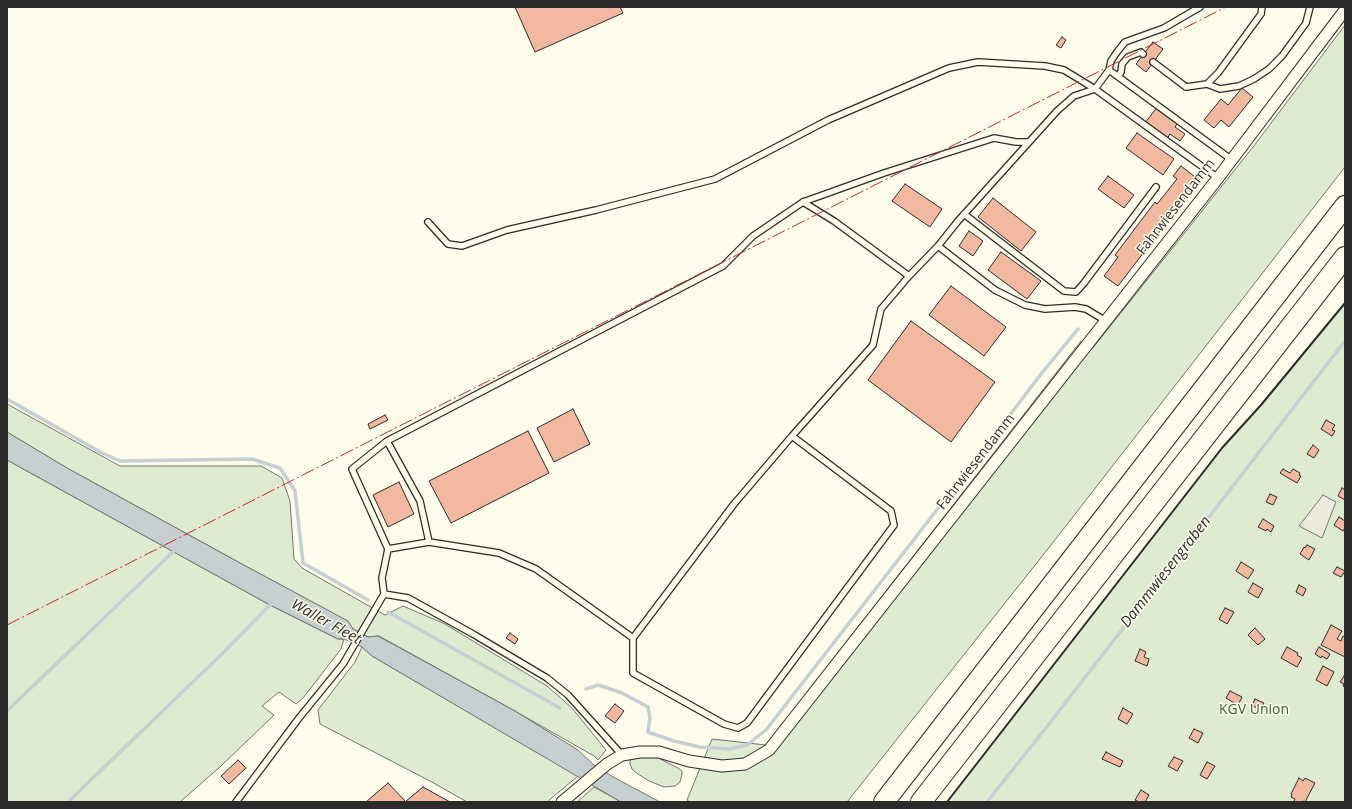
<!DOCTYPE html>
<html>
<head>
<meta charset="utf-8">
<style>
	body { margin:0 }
	#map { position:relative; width:1352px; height:809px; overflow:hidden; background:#fdfbea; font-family:"Open Sans",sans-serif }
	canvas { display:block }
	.frame { position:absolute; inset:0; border:8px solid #2b2b2b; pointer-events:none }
</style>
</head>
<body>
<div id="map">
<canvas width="1352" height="809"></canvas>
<div class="frame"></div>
</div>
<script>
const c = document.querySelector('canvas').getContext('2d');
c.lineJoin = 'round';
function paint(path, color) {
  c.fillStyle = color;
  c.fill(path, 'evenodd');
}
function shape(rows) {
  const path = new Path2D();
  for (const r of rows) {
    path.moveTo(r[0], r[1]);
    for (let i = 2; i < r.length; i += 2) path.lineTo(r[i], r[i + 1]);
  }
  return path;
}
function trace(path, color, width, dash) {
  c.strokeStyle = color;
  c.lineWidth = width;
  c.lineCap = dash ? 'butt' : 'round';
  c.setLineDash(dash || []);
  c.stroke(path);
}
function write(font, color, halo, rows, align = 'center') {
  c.font = font + ' "Open Sans",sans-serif';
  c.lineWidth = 3;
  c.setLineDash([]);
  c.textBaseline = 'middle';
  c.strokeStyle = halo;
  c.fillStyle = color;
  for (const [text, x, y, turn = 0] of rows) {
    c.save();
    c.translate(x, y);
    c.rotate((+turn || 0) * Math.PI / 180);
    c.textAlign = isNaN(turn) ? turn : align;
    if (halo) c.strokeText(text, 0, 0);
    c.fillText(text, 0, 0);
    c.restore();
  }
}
const green = shape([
	[1345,25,1345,167,1051,545,847,802,690,802,687,800,712,739,766,745,1081,341,1092,349,1253,147,1345,25],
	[1345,303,1345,802,947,802,1222,448,1261,405,1345,303],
	[7,404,120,466,261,466,282,478,290,501,294,559,302,568,385,615,403,606,445,624,547,686,572,708,606,750,598,760,594,756,515,711,379,636,368,637,353,629,347,621,240,563,67,468,7,432,7,404],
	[7,460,270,605,338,639,344,639,341,649,303,698,296,704,279,692,262,706,274,715,221,766,180,802,7,802,7,460],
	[362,647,372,656,578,776,547,802,467,802,430,781,320,724,318,710,355,662,362,647],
	[648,757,658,758,678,768,682,771,682,774,680,782,675,786,664,787,649,781,638,774,632,769,630,764,630,761,633,758,648,757],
	[594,787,621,802,577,802,594,787]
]);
paint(green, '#deebd1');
trace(green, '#74746e', 1);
const parking = shape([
	[1323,495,1336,502,1322,538,1299,526,1323,495]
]);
paint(parking, '#eceadb');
trace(parking, '#74746e', 1);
const water = shape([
	[7,432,67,468,240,563,348,621,353,629,368,637,378,636,515,711,578,750,595,766,615,778,660,802,621,802,372,656,362,647,344,639,338,639,270,605,7,460,7,432]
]);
paint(water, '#c7d0d0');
trace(water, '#74746e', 1);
trace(shape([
	[7,399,102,453,120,461,252,459,280,468,295,491,303,563,368,600],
	[388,612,560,708],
	[586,689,598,685,622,693,648,707,650,718,648,732,674,741,700,747,729,749,747,745,766,730,981,453,1041,374,1078,329],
	[7,711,175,550],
	[68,802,221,655,273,602],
	[987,802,1049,724,1345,341]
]), '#c7d0d0', 3.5);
const building = shape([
	[515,7,620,7,623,13,535,52,515,7],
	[1062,37,1066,40,1061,48,1056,45,1062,37],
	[1153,42,1163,49,1146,72,1136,64,1153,42],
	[1242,88,1253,97,1229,127,1221,120,1214,128,1204,120,1221,99,1228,105,1242,88],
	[1158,106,1179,121,1175,127,1185,134,1180,141,1170,134,1167,139,1145,123,1158,106],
	[1137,133,1174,159,1163,175,1126,148,1137,133],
	[1181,166,1199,180,1118,286,1104,276,1118,257,1115,255,1155,202,1157,204,1177,179,1173,176,1181,166],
	[1108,176,1134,195,1124,208,1098,189,1108,176],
	[905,184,942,209,930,227,892,201,905,184],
	[993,198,1036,232,1021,251,978,217,993,198],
	[969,231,983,241,973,256,959,246,969,231],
	[1001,252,1041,281,1027,299,988,270,1001,252],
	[951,286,1006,327,984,356,929,315,951,286],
	[911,321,995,382,951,442,868,380,911,321],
	[573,409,590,444,554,462,537,428,573,409],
	[385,415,388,420,370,429,368,424,385,415],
	[1326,420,1335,425,1332,430,1335,431,1332,436,1321,429,1326,420],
	[528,431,549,473,451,523,429,481,528,431],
	[1313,445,1319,450,1314,458,1307,454,1313,445],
	[1283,469,1290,473,1293,469,1300,473,1299,475,1301,476,1297,483,1280,473,1283,469],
	[399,482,414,514,388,527,373,495,399,482],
	[1342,488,1345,490,1345,500,1338,496,1342,488],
	[1270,494,1277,497,1273,505,1266,502,1270,494],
	[1339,517,1345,521,1345,528,1343,531,1334,525,1339,517],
	[1263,519,1274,526,1271,532,1267,529,1266,531,1258,527,1263,519],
	[1307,545,1315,549,1309,560,1300,554,1304,547,1305,548,1307,545],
	[1241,562,1254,570,1248,579,1236,571,1241,562],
	[1337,567,1345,571,1341,577,1333,573,1337,567],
	[1253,583,1263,589,1258,598,1248,592,1253,583],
	[1299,585,1306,589,1303,596,1296,592,1299,585],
	[1225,608,1234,612,1227,624,1219,619,1225,608],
	[1331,625,1342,631,1337,639,1341,641,1343,636,1345,637,1345,657,1321,645,1331,625],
	[1255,628,1265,639,1258,645,1248,635,1255,628],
	[510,633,518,639,515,644,506,638,510,633],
	[1287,647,1298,653,1297,655,1302,658,1297,667,1281,658,1287,647],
	[1319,647,1330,654,1327,659,1322,656,1321,658,1315,654,1319,647],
	[1140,649,1146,652,1144,657,1149,659,1147,666,1135,661,1140,649],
	[1323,666,1334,672,1327,686,1316,680,1323,666],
	[1344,676,1345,677,1345,687,1343,686,1344,684,1340,682,1344,676],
	[1230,691,1242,697,1238,705,1226,698,1230,691],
	[1255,699,1264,703,1260,710,1252,705,1255,699],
	[615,704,624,711,615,723,605,716,615,704],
	[1123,708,1133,714,1127,724,1118,719,1123,708],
	[1194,729,1203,733,1198,743,1189,738,1194,729],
	[1106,752,1123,761,1120,767,1102,759,1106,752],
	[1174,757,1183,761,1177,771,1168,766,1174,757],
	[238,760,246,768,229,784,221,776,238,760],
	[1207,762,1215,766,1207,779,1200,775,1207,762],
	[1299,778,1303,781,1305,778,1315,783,1305,802,1303,801,1303,802,1296,802,1294,801,1295,799,1291,797,1292,795,1291,794,1299,778],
	[388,783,406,802,366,802,388,783],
	[423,787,450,802,405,802,423,787],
	[1141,790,1149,795,1145,802,1139,802,1135,800,1141,790]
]);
paint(building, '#f2b8a0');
trace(building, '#2b2b2b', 1);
const service = shape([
	[1153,62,1186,87,1207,84,1218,73,1261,14,1262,7],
	[1109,70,1232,160],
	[1118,76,1121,72,1122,64,1128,57,1141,52,1143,54],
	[1207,84,1220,89,1239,86,1254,79,1269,69,1282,56,1306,23,1310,7],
	[803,202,834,221,909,276,938,246,958,221,1057,111,1074,96,1095,89,1109,70,1111,61,1117,52,1125,42,1164,28,1200,7],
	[964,214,1064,291,1076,292,1084,283,1156,187],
	[428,222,448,244,462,246,507,230,596,210,715,179,828,120,949,68,978,62,1045,66,1064,70,1095,89,1218,178],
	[938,246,995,290,1025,305,1045,309,1075,307,1086,309,1106,321],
	[387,441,420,501,429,542],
	[388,549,429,542,499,553,536,569,633,638,633,673,724,724,738,728,747,723,894,525,891,511,792,436,873,345,881,309,909,276],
	[384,594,382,578,388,549,352,469,387,441,723,266,753,236,803,202,884,173,994,138,1016,142,1028,142],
	[633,638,734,504,792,436],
	[236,802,299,718,343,664,384,594,408,598,473,634,547,678,568,695,622,755]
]);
const minor = shape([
	[562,802,607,764,622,755,640,752,659,752,689,761,722,766,745,764,769,750,1218,178,1345,10]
]);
const motorway = shape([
	[884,802,1345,206],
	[921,802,1345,257]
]);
trace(service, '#2b2b2b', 8);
trace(minor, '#2b2b2b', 13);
trace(motorway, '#2b2b2b', 22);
trace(service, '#fdfbea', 5.5);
trace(minor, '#fdfbea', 11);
trace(motorway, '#fdfbea', 20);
trace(shape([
	[947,802,1222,448,1261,405,1345,303]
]), '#2b2b2b', 2);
trace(shape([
	[7,625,1226,7]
]), '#c62828', 1, [14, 3, 2, 3]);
write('14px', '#2b2b2b', '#fdfbea', [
	["Fahrwiesendamm",1176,207,-52],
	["Fahrwiesendamm",976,462,-52]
]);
write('14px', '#34623c', '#fdfbea', [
	["KGV Union",1254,710]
]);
write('italic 15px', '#2b2b2b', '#fdfbea', [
	["Dammwiesengraben",1166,572,-52],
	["Waller Fleet",326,622,29]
]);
</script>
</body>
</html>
